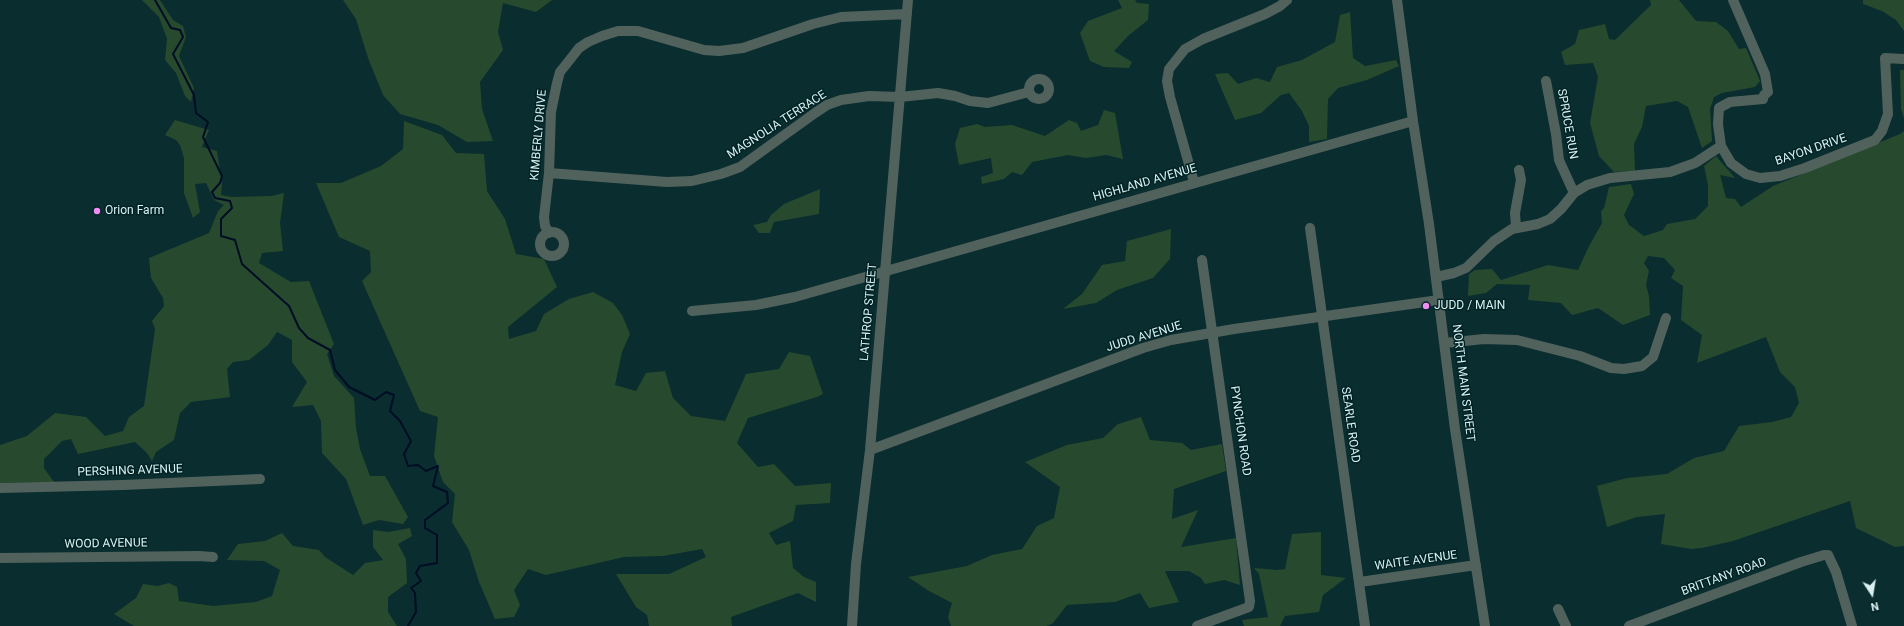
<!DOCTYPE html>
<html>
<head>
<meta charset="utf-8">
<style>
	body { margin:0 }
	#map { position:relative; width:1904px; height:626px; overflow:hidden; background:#0a2d2f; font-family:Roboto,sans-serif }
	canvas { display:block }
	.north { position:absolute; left:1852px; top:574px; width:40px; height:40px; -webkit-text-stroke:3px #002325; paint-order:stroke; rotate:168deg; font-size:11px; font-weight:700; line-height:16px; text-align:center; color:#d9f0f1 }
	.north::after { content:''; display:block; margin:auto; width:14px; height:18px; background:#d9f0f1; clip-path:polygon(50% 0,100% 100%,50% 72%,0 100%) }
</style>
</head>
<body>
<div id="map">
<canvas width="1904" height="626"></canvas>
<div class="north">N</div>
</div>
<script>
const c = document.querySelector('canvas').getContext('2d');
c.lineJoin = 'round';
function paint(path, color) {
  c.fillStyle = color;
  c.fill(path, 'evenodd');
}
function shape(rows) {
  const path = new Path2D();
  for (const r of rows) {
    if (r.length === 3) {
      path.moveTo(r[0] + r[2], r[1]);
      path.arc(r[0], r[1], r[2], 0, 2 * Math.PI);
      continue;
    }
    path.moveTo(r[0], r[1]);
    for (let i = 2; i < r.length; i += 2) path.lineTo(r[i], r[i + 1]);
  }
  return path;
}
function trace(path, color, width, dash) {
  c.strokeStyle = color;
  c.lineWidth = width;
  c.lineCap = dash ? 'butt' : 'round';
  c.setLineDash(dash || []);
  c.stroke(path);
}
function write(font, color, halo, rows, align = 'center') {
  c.font = font + ' Roboto,sans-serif';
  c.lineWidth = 3;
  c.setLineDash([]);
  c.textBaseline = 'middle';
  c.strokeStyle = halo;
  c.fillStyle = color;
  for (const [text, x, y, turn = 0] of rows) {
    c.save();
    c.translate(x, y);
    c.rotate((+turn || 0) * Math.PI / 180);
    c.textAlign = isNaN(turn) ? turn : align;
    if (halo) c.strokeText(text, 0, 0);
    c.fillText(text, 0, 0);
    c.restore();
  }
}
paint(shape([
	[142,0,160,0,173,20,183,26,186,37,179,56,194,88,191,102,185,96,176,73,165,60,167,39,159,17],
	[343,0,552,0,536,12,503,3,498,32,503,50,480,82,482,109,493,141,467,142,438,125,400,114,383,95,368,58,356,19],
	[1118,0,1135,0,1137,3,1149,4,1148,20,1129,35,1114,51,1132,62,1129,68,1104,67,1090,61,1080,33,1088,21,1122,8],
	[1650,0,1679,0,1696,21,1716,22,1728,31,1739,49,1746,48,1760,81,1755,87,1722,93,1714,97,1710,109,1712,141,1702,148,1688,107,1677,101,1646,106,1642,127,1634,144,1635,171,1614,172,1599,156,1590,123,1598,77,1593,63,1565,65,1561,52,1575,44,1579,30,1605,24,1609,39,1615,40,1651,5],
	[1863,0,1904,0,1904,31,1896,20,1882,11,1863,4],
	[1350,12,1353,58,1365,66,1396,60,1399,66,1367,80,1338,88,1328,99,1327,139,1309,142,1309,126,1302,111,1289,93,1281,95,1261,113,1235,120,1215,74,1228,73,1238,84,1256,78,1270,82,1277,67,1302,60,1335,42,1340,15],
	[1900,70,1904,70,1904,118,1901,109],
	[1104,110,1115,113,1123,159,1106,155,1086,158,1068,155,1032,162,1022,175,1012,172,1004,179,982,184,981,177,993,173,991,158,959,165,955,144,960,128,977,124,985,127,1012,125,1045,136,1069,120,1077,123,1081,131,1098,125],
	[175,120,209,130,202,147,217,151,222,184,221,195,232,197,271,196,284,193,280,223,283,251,262,253,259,263,291,282,309,281,334,344,327,354,334,376,354,398,356,428,360,449,370,476,385,476,408,517,403,524,379,520,363,525,346,479,322,453,321,421,313,405,292,407,307,382,292,362,292,340,277,332,268,345,249,360,233,362,227,369,230,397,191,402,180,413,174,440,156,452,152,461,147,453,135,442,78,454,71,439,62,441,44,459,44,468,54,482,0,483,0,445,27,436,55,413,86,417,105,436,123,431,129,417,144,406,155,329,152,321,164,306,163,298,151,278,149,258,209,233,218,211,224,205,214,200,206,183,195,184,200,212,193,218,184,193,184,158,180,145,176,140,165,135],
	[404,121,442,135,456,153,484,154,487,191,505,219,516,254,544,259,557,287,508,327,509,339,536,331,544,314,569,299,593,292,613,303,622,315,630,334,622,352,615,385,636,391,646,373,665,371,673,398,691,416,725,421,746,374,779,369,789,352,810,356,823,394,817,397,748,418,737,443,758,467,774,464,795,486,831,483,830,503,796,505,793,521,769,533,776,545,790,541,793,568,804,577,816,582,816,602,798,593,731,617,732,626,649,626,647,615,636,607,616,574,669,574,706,557,702,549,663,556,624,557,546,575,528,569,514,590,520,605,514,617,495,619,479,582,469,550,452,522,455,494,443,482,434,456,438,417,420,411,362,281,371,272,370,251,339,237,316,183,341,183,381,166,403,149],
	[1904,131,1904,546,1895,547,1856,528,1850,501,1733,541,1702,548,1691,549,1661,544,1665,514,1637,517,1607,527,1597,486,1627,478,1667,474,1694,458,1724,451,1739,426,1772,422,1791,417,1799,403,1795,387,1780,372,1766,337,1697,363,1702,335,1681,320,1683,286,1671,278,1675,270,1664,258,1648,256,1644,263,1649,271,1646,285,1649,296,1650,315,1623,325,1598,308,1572,315,1561,303,1528,300,1530,285,1497,284,1486,293,1468,296,1469,274,1475,270,1492,269,1501,280,1548,265,1578,270,1589,246,1602,223,1601,211,1604,208,1609,187,1631,184,1634,194,1624,215,1629,225,1644,236,1663,230,1667,224,1695,219,1708,206,1708,185,1704,166,1716,156,1735,178,1720,175,1726,198,1735,199,1741,207,1773,186,1900,134],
	[820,189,819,214,774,222,770,233,759,233,753,225,767,222,771,215,784,204],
	[1171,229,1170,259,1153,278,1117,290,1096,303,1063,309,1082,294,1102,265,1125,261,1127,241],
	[1141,417,1150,440,1182,443,1191,450,1222,444,1226,471,1174,489,1172,519,1198,510,1181,547,1236,538,1240,585,1224,580,1205,584,1201,578,1189,571,1165,571,1179,602,1149,608,1140,593,1115,602,1067,605,1053,623,1047,626,951,626,948,617,952,603,929,591,908,577,967,566,992,555,1022,549,1037,526,1054,518,1060,487,1025,462,1067,445,1103,438,1118,424],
	[410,528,412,536,398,544,406,559,407,583,388,597,388,612,397,626,134,626,114,614,136,598,143,584,158,586,169,583,177,587,179,601,213,606,256,602,272,596,280,570,264,561,227,560,238,544,265,541,282,533,293,546,319,550,325,557,353,575,365,563,383,560,373,547,373,530,388,532],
	[1321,532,1321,575,1346,578,1323,595,1319,612,1285,616,1280,626,1244,626,1242,620,1268,617,1259,574,1254,568,1277,570,1285,569,1292,534]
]), '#274a2e');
trace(shape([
	[155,0,171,28,180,30,183,37,173,54,194,95,196,113,208,122,203,137,222,176,220,183,212,192,215,198,230,201,232,208,221,219,221,236,235,240,242,264,289,306,299,328,308,338,330,350,335,370,349,387,375,400,386,392,394,395,390,411,400,421,411,441,404,454,408,466,418,465,426,471,438,466,433,486,447,492,448,503,425,520,425,528,437,535,437,563,420,566,416,573,421,581,411,588,415,593,416,612,408,626]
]), '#000d25', 2);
trace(shape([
	[1397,0,1413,121,1429,224,1455,429,1485,626],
	[1733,0,1765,74,1768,92,1764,95,1763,99,1730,102,1719,108,1718,124,1721,146,1731,163,1746,174,1760,178,1780,176,1805,168,1875,140,1882,131,1888,114,1885,58,1904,59],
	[1039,89,10],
	[1546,81,1556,134,1559,160,1574,193],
	[549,173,667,182,692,181,721,174,740,167,815,113,827,105,841,100,869,96,900,97,938,93,955,96,970,101,988,103,1029,92],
	[1194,182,1170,97,1167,81,1169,69,1185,49,1203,39,1265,14,1280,6,1287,0],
	[1516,227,1515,213,1521,180,1519,170],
	[1310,228,1365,626],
	[552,244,12],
	[549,233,545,226,544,217,549,173,551,112,557,83,560,72,568,62,579,48,588,42,602,36,618,31,638,31,704,50,719,51,743,48,813,24,841,17,907,14],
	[1436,277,1454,273,1466,268,1494,241,1512,229,1538,224,1550,219,1561,209,1574,193,1587,185,1610,178,1670,172,1695,163,1721,146],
	[692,311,756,305,795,297,1413,121],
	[1445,343,1484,339,1517,340,1580,356,1611,368,1624,369,1642,366,1653,357,1666,318],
	[870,450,1143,348,1171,340,1234,329,1439,300],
	[0,488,123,485,260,479],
	[0,558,199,556,213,557],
	[1360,582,1476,565],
	[1558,609,1566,626],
	[852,626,856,564,870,450,908,0],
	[1197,626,1249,607,1250,601,1202,260],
	[1629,626,1801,562,1824,555,1828,555,1836,572,1852,626]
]), '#51625d', 10);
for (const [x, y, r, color] of [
	[97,211,4,"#f08bf5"],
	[1426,306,4,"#f08bf5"]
]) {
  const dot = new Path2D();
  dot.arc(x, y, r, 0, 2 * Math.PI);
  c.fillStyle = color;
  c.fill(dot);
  trace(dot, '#002325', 1.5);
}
write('12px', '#d9f0f1', '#002325', [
	["SPRUCE RUN",1567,124,80],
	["MAGNOLIA TERRACE",777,125,-33],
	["KIMBERLY DRIVE",539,135,-85],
	["BAYON DRIVE",1811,150,-19],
	["HIGHLAND AVENUE",1145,183,-16],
	["LATHROP STREET",869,312,-85],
	["JUDD AVENUE",1144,337,-17],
	["NORTH MAIN STREET",1463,383,83],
	["SEARLE ROAD",1350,425,82],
	["PYNCHON ROAD",1240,431,82],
	["PERSHING AVENUE",130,471,-2],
	["WOOD AVENUE",106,544,-1],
	["WAITE AVENUE",1416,561,-8],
	["BRITTANY ROAD",1724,577,-20]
]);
write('12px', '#d9f0f1', '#002325', [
	["Orion Farm",105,211],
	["JUDD / MAIN",1434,306]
], 'left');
</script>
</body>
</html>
